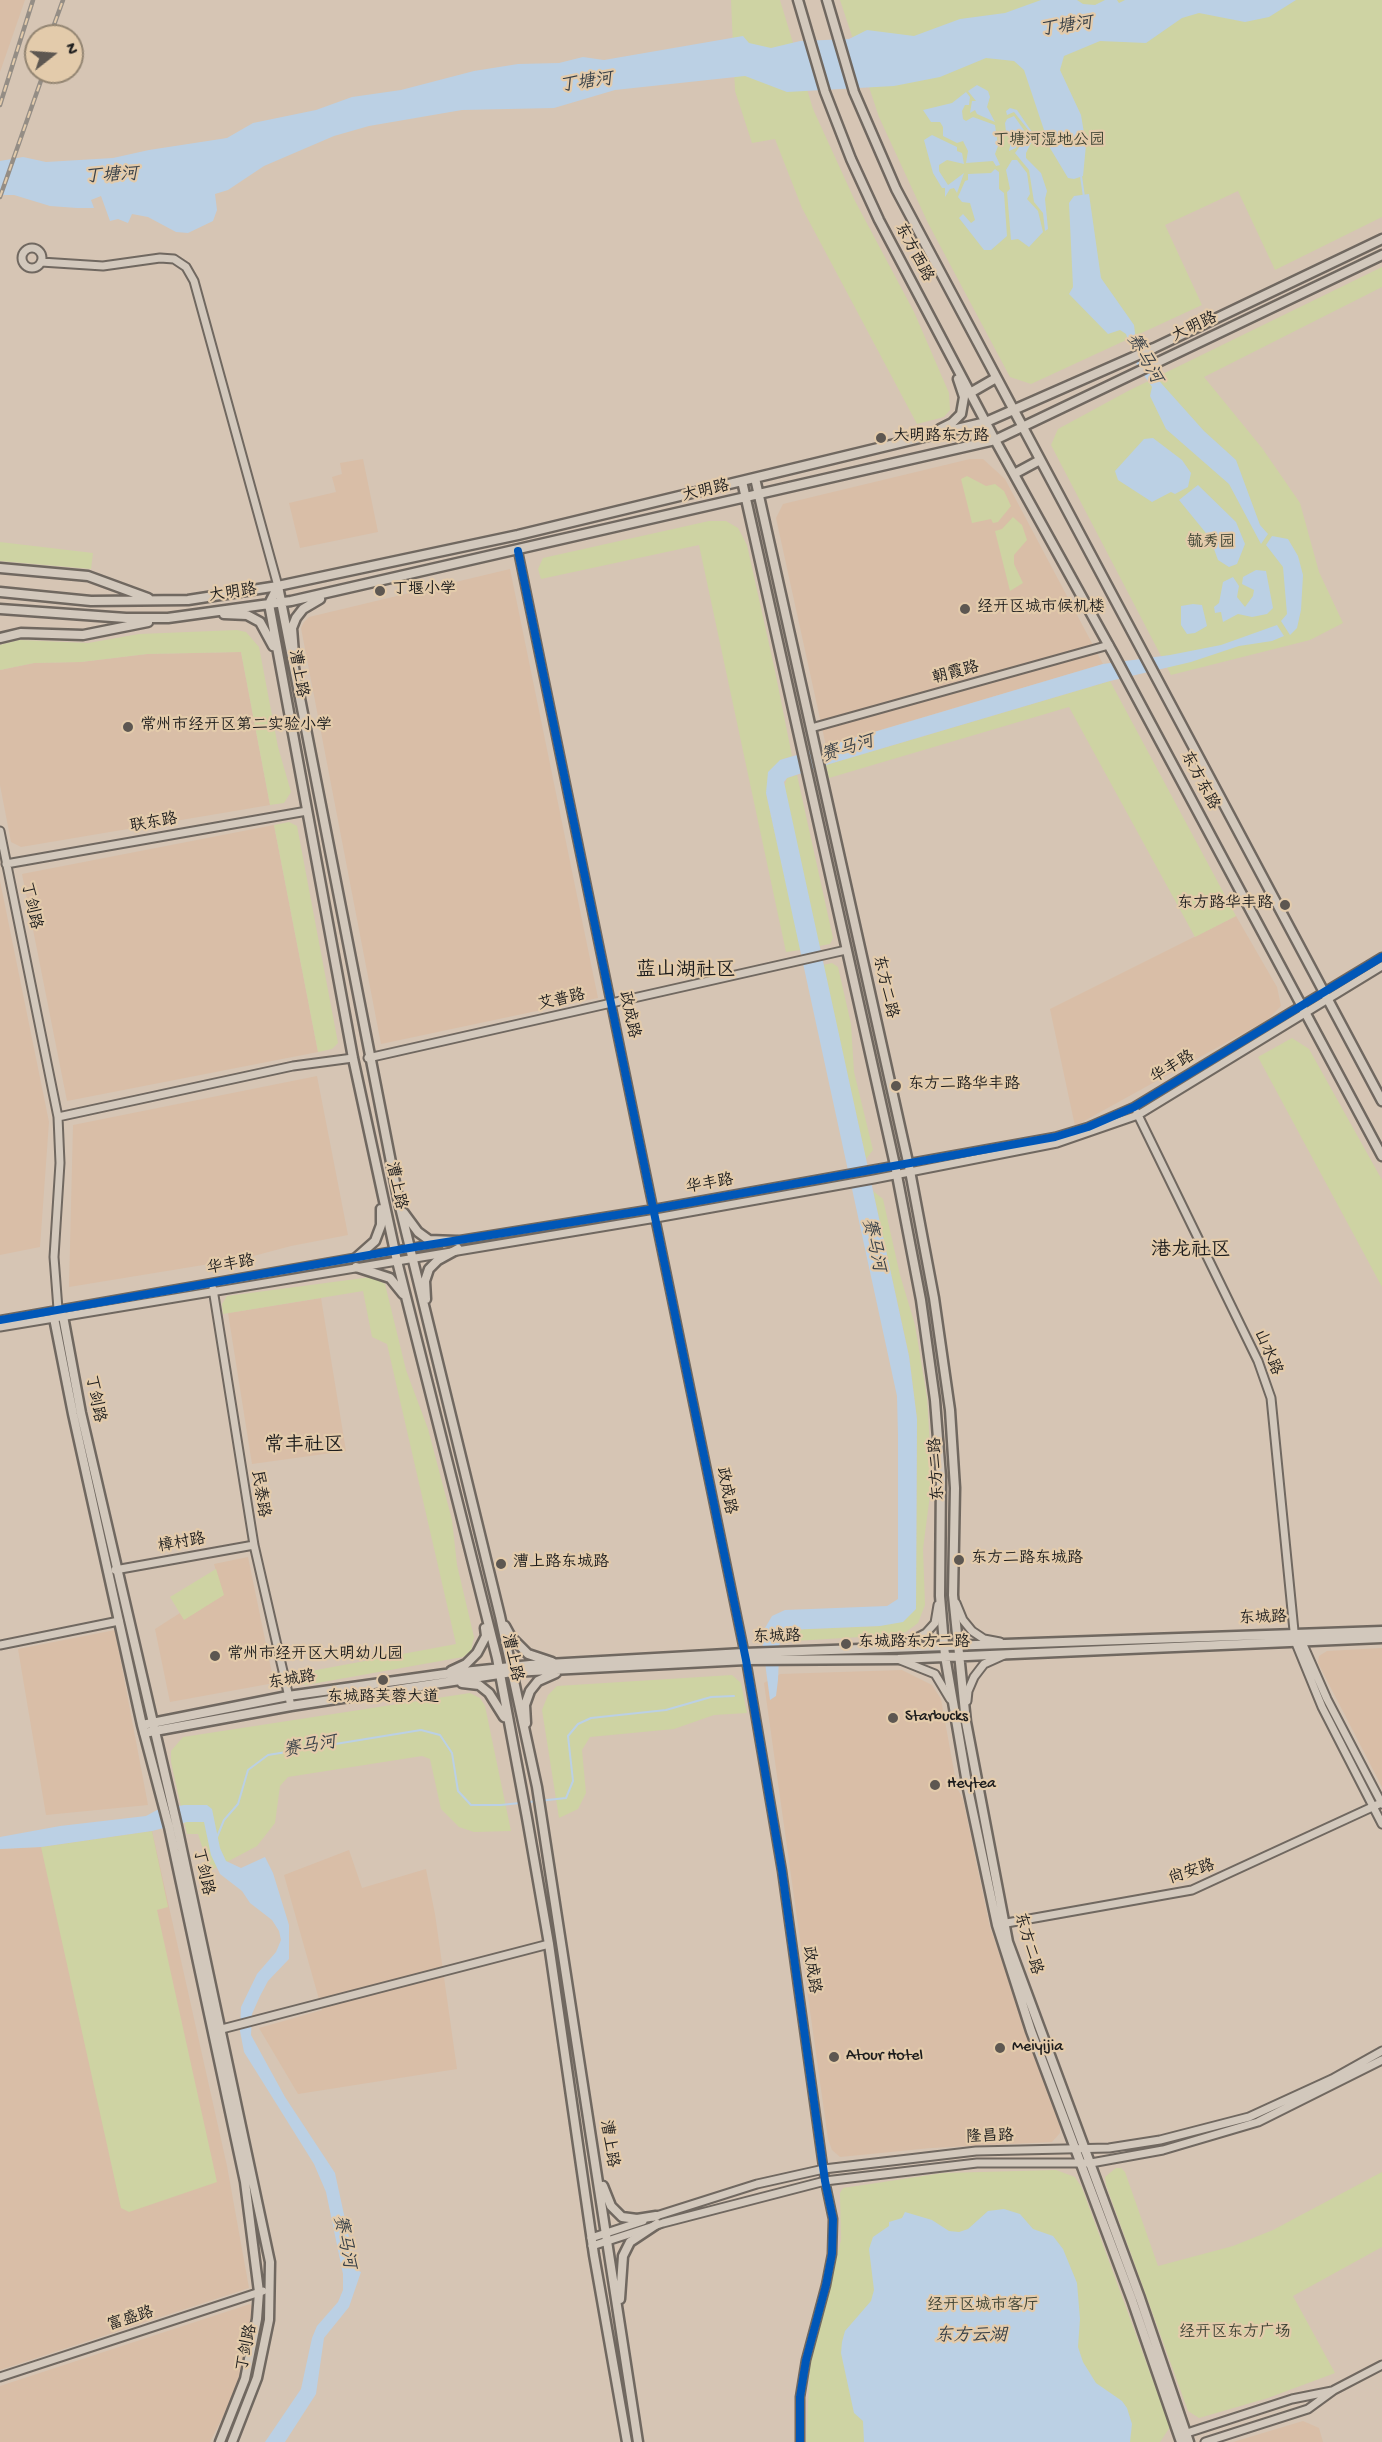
<!DOCTYPE html>
<html>
<head>
<meta charset="utf-8">
<style>
	body { margin:0 }
	#map { position:relative; width:1382px; height:2442px; overflow:hidden; background:#d6c5b4; font-family:"Gochi Hand",sans-serif }
	canvas { display:block }
	.north { position:absolute; left:24px; top:24px; width:60px; height:60px; box-sizing:border-box; background:#e3cbab; border:2px solid #938572; border-radius:50%; rotate:73deg; font-size:16px; font-weight:700; line-height:24px; text-align:center; color:#1c1c1c }
	.north::after { content:''; display:block; margin:auto; width:21px; height:27px; background:#5d5751; clip-path:polygon(50% 0,100% 100%,50% 72%,0 100%) }
</style>
</head>
<body>
<div id="map">
<canvas width="1382" height="2442"></canvas>
<div class="north">N</div>
</div>
<script>
const c = document.querySelector('canvas').getContext('2d');
c.lineJoin = 'round';
function paint(path, color) {
  c.fillStyle = color;
  c.fill(path, 'evenodd');
}
function shape(rows) {
  const path = new Path2D();
  for (const r of rows) {
    if (r.length === 3) {
      path.moveTo(r[0] + r[2], r[1]);
      path.arc(r[0], r[1], r[2], 0, 2 * Math.PI);
      continue;
    }
    path.moveTo(r[0], r[1]);
    for (let i = 2; i < r.length; i += 2) path.lineTo(r[i], r[i + 1]);
  }
  return path;
}
function trace(path, color, width, dash) {
  c.strokeStyle = color;
  c.lineWidth = width;
  c.lineCap = dash ? 'butt' : 'round';
  c.setLineDash(dash || []);
  c.stroke(path);
}
function write(font, color, halo, rows, align = 'center') {
  c.font = font + ' "Gochi Hand","LXGW WenKai TC",sans-serif';
  c.lineWidth = 4.5;
  c.setLineDash([]);
  c.textBaseline = 'middle';
  c.strokeStyle = halo;
  c.fillStyle = color;
  for (const [text, x, y, turn = 0] of rows) {
    c.save();
    c.translate(x, y);
    c.rotate((+turn || 0) * Math.PI / 180);
    c.textAlign = isNaN(turn) ? turn : align;
    if (halo) c.strokeText(text, 0, 0);
    c.fillText(text, 0, 0);
    c.restore();
  }
}
paint(shape([
	[0,0,25,0,0,72],
	[363,459,378,532,300,548,289,503,336,492,332,477,342,474,340,463],
	[970,459,983,459,1005,479,1103,664,826,746,776,518,783,504],
	[510,569,598,998,381,1044,301,628,304,622,309,617],
	[241,652,270,805,21,847,11,842,0,785,0,670,34,663,81,662,147,654],
	[274,825,318,1052,67,1101,22,874],
	[0,881,49,1122,40,1247,0,1255],
	[1236,916,1277,987,1281,1006,1267,1020,1075,1126,1050,1009],
	[317,1076,348,1235,291,1246,246,1258,69,1287,73,1125],
	[321,1298,346,1451,252,1464,228,1313],
	[248,1557,274,1683,170,1702,155,1629,180,1613,184,1619,223,1595,214,1564],
	[115,1630,148,1805,46,1815,18,1649],
	[1382,1648,1382,1787,1318,1663,1319,1656,1327,1651],
	[902,1670,932,1685,941,1699,957,1788,963,1799,990,1927,1060,2126,1060,2133,1052,2142,931,2148,840,2157,832,2150,828,2139,764,1683,780,1674],
	[152,1831,227,2166,249,2288,0,2370,0,1849,41,1847],
	[349,1850,362,1888,426,1869,435,1914,457,2069,298,2094,259,2028,322,2010,284,1875],
	[250,2304,254,2309,246,2353,235,2393,210,2442,0,2442,0,2386],
	[1303,2421,1319,2428,1323,2442,1233,2442]
]), '#d9bea7');
paint(shape([
	[731,0,780,0,813,109,855,201,914,312,949,393,950,410,944,417,917,424,802,208,775,139,752,143,735,91],
	[840,0,1382,0,1382,217,1275,270,1238,191,1165,225,1202,305,1031,384,1010,377,928,223,879,117],
	[1382,267,1382,287,1204,377,1262,448,1300,503,1319,572,1343,623,1310,640,1171,675,1051,445,1058,429,1128,391],
	[967,476,986,486,995,484,1004,491,1011,506,998,522,993,523,991,519,972,523,961,479],
	[1013,517,1022,525,1027,540,1014,555,1014,564,1023,583,1010,591,995,531,1002,529],
	[709,521,726,521,738,528,747,545,775,671,792,756,780,760,766,793,801,950,786,952,699,545,541,579,538,569,543,558],
	[0,542,93,553,91,569,0,561],
	[237,630,246,632,259,647,278,747,291,792,284,803,270,805,241,652,147,654,81,662,34,663,0,670,0,645,19,640,88,643,139,634],
	[1110,681,1236,916,1195,937,1069,707,829,778,826,765],
	[797,775,833,938,830,944,819,946,784,787,787,778],
	[289,822,297,826,338,1043,332,1049,318,1052,274,825],
	[832,963,838,967,851,1024,854,1072,873,1150,866,1159,823,965],
	[1292,1038,1309,1049,1382,1180,1382,1287,1258,1057],
	[873,1191,883,1199,900,1275,915,1325,927,1397,932,1479,923,1549,925,1605,918,1623,906,1632,893,1635,778,1642,780,1633,786,1630,880,1626,916,1609,917,1419,909,1356],
	[371,1277,385,1284,406,1370,428,1429,452,1520,457,1565,474,1637,471,1651,463,1657,306,1685,299,1682,295,1674,456,1644,387,1344,372,1337,363,1291,223,1314,222,1304,227,1296],
	[216,1569,224,1595,184,1620,170,1597],
	[732,1675,741,1683,747,1713,714,1715,674,1729,590,1737,582,1750,586,1793,578,1809,559,1818,542,1710,548,1695,557,1686],
	[470,1693,480,1698,485,1706,511,1831,474,1832,459,1827,441,1809,430,1759,422,1756,288,1777,280,1786,275,1823,257,1846,210,1871,198,1834,187,1834,171,1762,171,1751,183,1737],
	[152,1831,168,1907,157,1910,217,2182,129,2212,121,2208,41,1847],
	[1116,2168,1121,2168,1125,2172,1158,2266,1233,2246,1273,2230,1382,2172,1382,2247,1293,2296,1335,2373,1268,2398,1199,2418,1188,2411,1106,2185,1105,2177],
	[1056,2170,1075,2177,1082,2188,1170,2427,1160,2442,806,2442,810,2366,841,2240,840,2193,843,2188,943,2173]
]), '#ced3a3');
paint(shape([
	[1041,0,1077,0,1083,4,1095,5,1105,0,1117,0,1119,3,1125,0,1296,0,1269,17,1245,22,1199,13,1182,18,1146,43,1100,41,1064,56,1060,70,1081,115,1086,145,1083,176,1074,179,1068,178,1050,148,1024,70,1014,61,986,58,940,77,894,86,787,92,745,76,615,90,554,108,462,110,369,126,334,136,264,166,228,190,215,194,217,210,213,221,188,233,176,232,148,217,132,214,128,223,118,219,110,221,101,196,91,200,94,208,77,208,50,206,14,195,0,195,0,161,23,157,46,162,113,158,149,150,227,138,253,123,316,110,352,97,401,90,474,71,518,64,559,63,583,57,604,60,743,36,749,43,771,48,800,41,849,39,867,30,914,36,960,19,1005,13],
	[977,85,988,91,990,97,987,107,995,122,977,114,975,110,970,113,972,101,976,101,968,91],
	[966,92,970,97,969,105,965,105,962,111,963,119,966,121,973,117,995,125,998,146,995,154,1000,165,996,166,993,161,966,163,968,151,963,141,957,143,943,136,943,127,940,122,931,122,923,110,952,103],
	[1010,108,1017,110,1032,132,1032,141,1026,153,1026,158,1041,173,1047,191,1045,199,1048,229,1045,231,1043,213,1034,202,1029,170,1015,153,1030,132,1014,112,1007,115,1006,111],
	[1014,116,1026,133,1016,148,1009,151,1012,138,1006,132,1005,123,1007,119],
	[932,135,957,147,957,151,962,153,964,164,947,160,939,165,939,171,948,185,964,173,957,193,954,188,950,189,945,197,945,188,942,188,933,173,924,140],
	[1012,160,1017,160,1027,173,1030,194,1027,199,1038,211,1043,232,1029,247,1018,239,1011,240,1007,192,1010,189,1006,170],
	[995,169,999,172,999,189,1004,193,1007,236,991,250,984,250,959,218,963,214,971,223,975,220,970,203,962,202,958,197,965,181,968,180,968,174,991,173],
	[1089,194,1101,278,1134,325,1136,341,1144,364,1204,431,1236,460,1260,525,1268,534,1261,544,1229,484,1166,429,1150,396,1152,387,1137,365,1126,334,1120,330,1108,334,1069,294,1073,287,1069,203,1074,196],
	[1153,438,1182,460,1191,473,1188,487,1175,494,1171,492,1152,502,1118,480,1115,471,1144,439],
	[1198,485,1236,522,1245,544,1237,564,1229,567,1218,560,1210,538,1179,500],
	[1272,536,1288,539,1298,556,1303,575,1301,610,1297,628,1290,635,1281,621,1287,614,1283,567,1266,545],
	[1256,570,1266,571,1273,608,1267,614,1252,617,1238,614,1223,622,1221,612,1215,613,1214,607,1219,603,1223,582,1233,577,1239,586,1237,597,1245,607,1253,596,1254,590,1242,584,1243,577],
	[1193,604,1202,605,1207,626,1195,633,1187,634,1181,625,1181,606],
	[1277,625,1284,636,1272,641,1239,646,1191,662,1110,681,826,765,787,778,784,782,909,1356,917,1419,916,1609,903,1622,880,1626,786,1630,780,1633,778,1680,776,1696,770,1700,762,1640,765,1628,772,1616,785,1610,887,1606,898,1599,898,1435,897,1396,766,793,768,772,780,760,1103,664,1170,655,1221,645],
	[184,1805,207,1805,212,1809,220,1848,226,1861,241,1868,265,1857,273,1873,289,1925,289,1959,268,1981,260,1996,252,2014,251,2035,285,2097,335,2173,356,2270,361,2272,349,2307,324,2338,316,2394,285,2442,265,2442,301,2389,312,2338,317,2326,338,2302,343,2290,343,2274,326,2192,314,2164,244,2052,240,2031,241,2007,257,1974,276,1952,281,1940,279,1931,272,1920,250,1903,242,1891,220,1874,211,1855,204,1822,187,1822,152,1831,41,1847,0,1849,0,1837,60,1826,146,1816,157,1810],
	[1004,2209,1020,2214,1033,2229,1053,2236,1063,2249,1077,2283,1080,2319,1078,2347,1083,2362,1096,2383,1122,2401,1127,2408,1132,2424,1130,2442,864,2442,863,2421,854,2413,841,2353,842,2342,845,2331,871,2301,874,2290,869,2249,873,2237,889,2226,889,2222,902,2218,905,2212,932,2220,949,2231,959,2232,968,2229,988,2211]
]), '#bbd0e4');
trace(shape([
	[1081,176,1084,197],
	[217,1837,224,1820,238,1804,248,1770,268,1755,421,1730,440,1735,452,1753,458,1791,471,1805,501,1805,566,1798,573,1781,568,1736,578,1724,591,1718,666,1710,711,1697,734,1696]
]), '#bbd0e4', 2);
const minor = shape([
	[32,258,10],
	[41,262,103,266,160,258,174,259,186,267,194,281,278,586],
	[518,551,746,1660,782,1871,825,2181,833,2219,832,2254,826,2285,806,2360,800,2397,800,2442],
	[811,728,1109,645],
	[0,831,58,1117,60,1163,54,1257,58,1309],
	[6,864,307,811],
	[368,1058,846,950],
	[1137,1113,1258,1361,1271,1398,1295,1641,1322,1707,1382,1824],
	[58,1117,293,1066,353,1058],
	[454,1241,654,1209,1055,1137,1088,1127,1134,1107,1382,957],
	[213,1289,254,1545,291,1706],
	[0,1320,440,1243],
	[0,1327,656,1218,874,1179,1057,1143,1138,1115,1382,966],
	[115,1570,254,1545],
	[956,1603,963,1620,972,1631,984,1639,1000,1642],
	[1301,1640,1327,1699,1382,1804],
	[0,1645,119,1621],
	[901,1646,926,1633,935,1623,938,1605],
	[900,1660,935,1674,950,1699],
	[967,1701,968,1691,974,1677,984,1664,1004,1655],
	[1001,1924,1192,1890,1381,1803],
	[218,2030,549,1944],
	[653,2217,757,2184,824,2169,976,2151,1109,2148,1160,2140,1249,2117,1332,2079,1382,2051],
	[591,2238,643,2221],
	[592,2246,663,2223,825,2181,977,2163,1091,2163,1163,2150,1258,2122,1382,2060],
	[0,2377,263,2291],
	[1187,2433,1292,2399,1332,2391],
	[1205,2442,1308,2409,1334,2390,1382,2365]
]);
const major = shape([
	[798,0,825,92,851,159,879,220,995,440,1114,655,1382,1156],
	[827,0,854,92,896,189,1382,1101],
	[970,393,996,378],
	[940,429,952,423,961,414,964,397,958,379],
	[1014,474,1040,460],
	[755,478,910,1171,934,1298,950,1410,955,1488,953,1595,966,1722,1008,1942,1140,2298,1189,2442],
	[742,481,895,1165,921,1300,935,1400,941,1477,940,1596,945,1656,968,1789,997,1925,1031,2031,1132,2300,1181,2442],
	[0,568,88,576,148,598],
	[278,586,269,604,353,1058,397,1261,497,1658,527,1818,549,1944,594,2255,627,2442],
	[278,586,399,1203,500,1616,537,1787,638,2442],
	[0,592,91,601,188,600,278,586,518,535,986,422,1154,348,1382,239],
	[0,609,126,618,168,618,291,601,995,440,1382,255],
	[224,614,247,615,260,622,273,646],
	[0,638,21,633,83,635,148,622],
	[294,654,292,628,296,618,303,609,320,599],
	[404,1213,418,1232,429,1240,457,1241],
	[357,1257,375,1241,381,1225,381,1209],
	[356,1267,390,1278,403,1294],
	[426,1299,425,1281,429,1269,438,1260,458,1249],
	[58,1309,63,1316,81,1413,177,1826,270,2262,269,2320,257,2378,232,2442],
	[58,1309,54,1318,73,1414,142,1725,169,1827,245,2182,259,2292,257,2319,245,2379,220,2442],
	[505,1626,511,1637,528,1654,552,1662],
	[451,1671,466,1664,477,1653,486,1636,485,1628],
	[462,1683,479,1685,489,1693,504,1717],
	[526,1723,525,1705,530,1691,538,1681,556,1673],
	[142,1725,288,1696,445,1674,530,1665,744,1653,1382,1631],
	[144,1733,291,1706,512,1672,746,1660,898,1659,1382,1638],
	[603,2186,611,2206,622,2217,637,2219,656,2216],
	[620,2299,623,2256,630,2242,657,2224]
]);
trace(minor, '#706860', 11);
trace(major, '#706860', 13);
trace(minor, '#d2c8bc', 7);
trace(major, '#d2c8bc', 8);
const rail = shape([
	[50,36,63,0],
	[0,105,33,0],
	[0,197,44,72]
]);
trace(rail, '#948d85', 4.5);
trace(rail, '#e3cbab', 2, [7]);
trace(shape([
	[518,551,746,1660,782,1871,825,2181,833,2219,832,2254,826,2285,806,2360,800,2397,800,2442],
	[0,1320,409,1248,654,1209,1055,1137,1088,1127,1134,1107,1382,957]
]), '#0057b8', 8);
for (const [x, y, r, color] of [
	[881,438,6,"#5d5751"],
	[380,591,6,"#5d5751"],
	[965,609,6,"#5d5751"],
	[128,727,6,"#5d5751"],
	[1285,905,6,"#5d5751"],
	[896,1086,6,"#5d5751"],
	[959,1560,6,"#5d5751"],
	[501,1564,6,"#5d5751"],
	[846,1644,6,"#5d5751"],
	[215,1656,6,"#5d5751"],
	[383,1680,6,"#5d5751"],
	[893,1718,6,"#5d5751"],
	[935,1785,6,"#5d5751"],
	[1000,2048,6,"#5d5751"],
	[834,2057,6,"#5d5751"]
]) {
  const dot = new Path2D();
  dot.arc(x, y, r, 0, 2 * Math.PI);
  c.fillStyle = color;
  c.fill(dot);
  trace(dot, '#e3cbab', 2);
}
write('16px', '#3e4334', '#e3cbab', [
	["丁塘河湿地公园",1049,142],
	["毓秀园",1211,544],
	["经开区城市客厅",983,2307],
	["经开区东方广场",1235,2334]
]);
write('16px', '#1c1c1c', '#e3cbab', [
	["东方西路",913,253,62],
	["大明路",1195,328,-25],
	["大明路",706,492,-13],
	["大明路",233,594,-8],
	["漕上路",297,674,80],
	["朝霞路",956,674,-15],
	["东方东路",1199,781,62],
	["联东路",154,824,-10],
	["丁剑路",30,906,78],
	["东方二路",884,987,77],
	["艾普路",562,1001,-13],
	["政成路",628,1015,78],
	["华丰路",1173,1068,-31],
	["华丰路",710,1185,-10],
	["漕上路",395,1186,78],
	["华丰路",231,1266,-10],
	["山水路",1267,1353,67],
	["丁剑路",94,1399,79],
	["东方二路",938,1469,-93],
	["政成路",725,1491,79],
	["民泰路",259,1494,81],
	["樟村路",182,1544,-10],
	["东城路",1263,1619,-2],
	["东城路",777,1638,-1],
	["漕上路",511,1658,78],
	["东城路",292,1681,-9],
	["丁剑路",202,1872,78],
	["尚安路",1192,1873,-18],
	["东方二路",1027,1944,74],
	["政成路",810,1970,82],
	["隆昌路",990,2138,-2],
	["漕上路",608,2144,81],
	["富盛路",131,2320,-18],
	["丁剑路",248,2348,-78]
]);
write('16px', '#1c1c1c', '#e3cbab', [
	["大明路东方路",893,438],
	["丁堰小学",392,591],
	["经开区城市候机楼",977,609],
	["常州市经开区第二实验小学",140,727],
	["东方路华丰路",1273,905,"right"],
	["东方二路华丰路",908,1086],
	["东方二路东城路",971,1560],
	["漕上路东城路",513,1564],
	["东城路东方二路",858,1644],
	["常州市经开区大明幼儿园",227,1656],
	["东城路芙蓉大道",383,1699,"center"],
	["Starbucks",905,1718],
	["Heytea",947,1785],
	["Meiyijia",1012,2048],
	["Atour Hotel",846,2057]
], 'left');
write('italic 18px', '#394148', '#e3cbab', [
	["丁塘河",1066,28,-8],
	["丁塘河",586,84,-8],
	["丁塘河",111,177,-3],
	["赛马河",1143,359,61],
	["赛马河",848,750,-17],
	["赛马河",872,1245,78],
	["赛马河",310,1748,-10],
	["赛马河",343,2242,79],
	["东方云湖",971,2337]
]);
write('20px', '#1c1c1c', '#e3cbab', [
	["蓝山湖社区",686,972],
	["港龙社区",1191,1252],
	["常丰社区",304,1447]
]);
</script>
</body>
</html>
